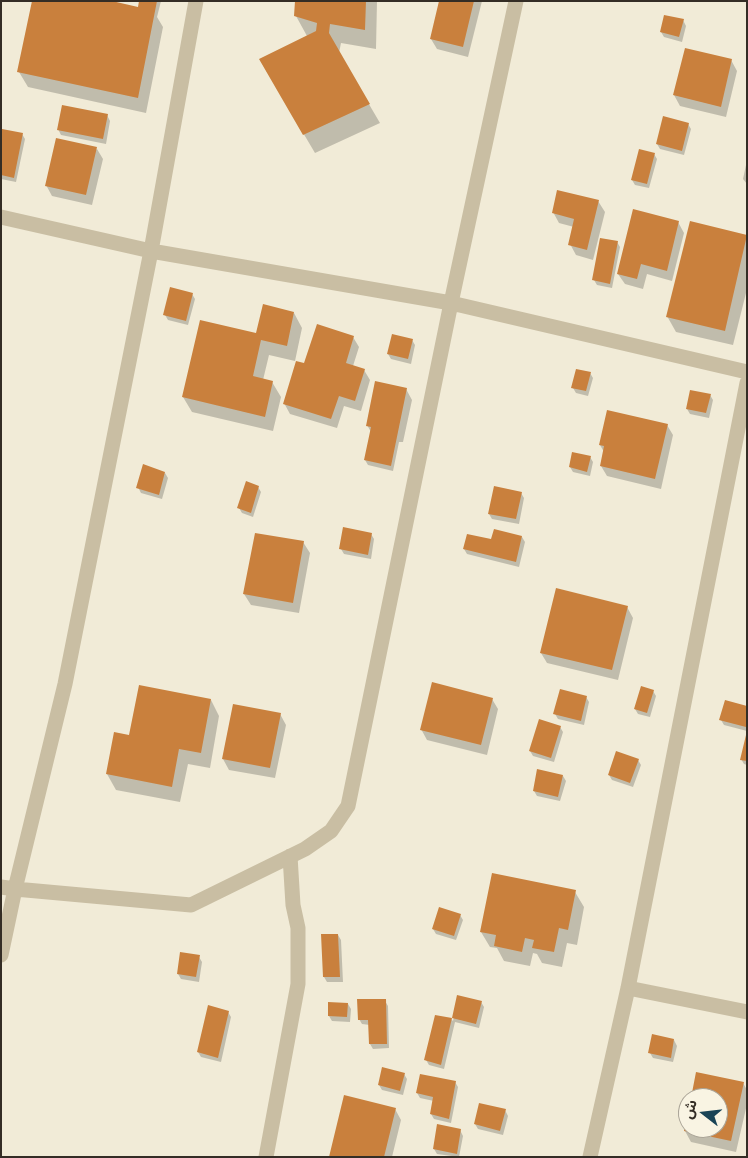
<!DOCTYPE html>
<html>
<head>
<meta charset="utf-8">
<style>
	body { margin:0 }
	#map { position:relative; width:748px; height:1158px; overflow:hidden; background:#f1ebd7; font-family:"Archivo Narrow","Noto Sans Arabic",sans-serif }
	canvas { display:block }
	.frame { position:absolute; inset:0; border:2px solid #342d25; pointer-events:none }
	.north { position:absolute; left:678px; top:1088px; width:50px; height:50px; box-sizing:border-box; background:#f9f4e3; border:1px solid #aaa497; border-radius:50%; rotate:286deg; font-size:14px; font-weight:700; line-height:20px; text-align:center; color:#342d25 }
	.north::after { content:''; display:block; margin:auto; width:18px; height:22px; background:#1a4456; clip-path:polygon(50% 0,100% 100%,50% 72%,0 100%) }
</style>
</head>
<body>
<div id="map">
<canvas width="748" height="1158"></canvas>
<div class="frame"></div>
<div class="north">ش</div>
</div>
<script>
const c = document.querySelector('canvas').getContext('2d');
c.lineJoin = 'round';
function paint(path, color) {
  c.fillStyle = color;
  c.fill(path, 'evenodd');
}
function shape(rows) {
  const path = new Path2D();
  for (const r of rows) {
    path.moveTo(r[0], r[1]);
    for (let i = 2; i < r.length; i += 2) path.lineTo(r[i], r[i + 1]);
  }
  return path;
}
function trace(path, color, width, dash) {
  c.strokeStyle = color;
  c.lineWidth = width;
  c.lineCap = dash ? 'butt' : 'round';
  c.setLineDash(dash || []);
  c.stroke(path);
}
paint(shape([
	[140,1,161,1,157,17,163,27,146,113,28,87,19,72,141,9],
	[297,1,377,1,376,49,341,43,339,53,380,123,315,153,260,60,307,36,296,16],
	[441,1,482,1,468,57,437,49,431,39],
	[683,20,686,26,682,42,664,37,661,32],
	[731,60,737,71,726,117,680,106,674,95],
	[107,115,110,121,106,144,61,135,58,129],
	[688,124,691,129,684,155,660,149,657,144],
	[3,130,22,134,25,139,16,182,1,179,1,140],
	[97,149,103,159,92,205,52,196,46,185],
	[654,154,657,159,649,188,635,185,632,180],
	[746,165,747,165,747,184,743,179],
	[598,201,605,212,593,260,576,255,570,244,574,227,559,223,553,212],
	[678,222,684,233,672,281,647,274,643,289,625,284,618,274],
	[747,236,747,289,733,345,676,332,667,316],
	[617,242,620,247,612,288,597,285,594,280],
	[192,294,195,299,188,325,168,320,165,315],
	[294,313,302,328,295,361,269,355,263,380,272,382,281,397,273,431,192,412,183,397,257,335],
	[353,337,359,347,353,366,364,370,370,380,361,411,344,406,337,428,290,414,284,403],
	[412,340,415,345,411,364,391,359,388,354],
	[590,373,593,378,588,396,576,393,573,388],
	[406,389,412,400,403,442,399,442,393,471,368,465,365,460,371,432,367,425],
	[710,395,713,400,709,418,690,414,687,409],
	[667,425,673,435,661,489,607,476,601,466,604,452,600,445],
	[590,457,593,462,590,476,573,472,570,467],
	[165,473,168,478,162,499,141,493,138,487],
	[258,487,261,492,253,517,242,513,239,508],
	[521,493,524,498,519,524,492,519,489,514],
	[371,534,374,539,371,559,344,554,341,549],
	[522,537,525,542,519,567,467,554,464,549,492,541],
	[303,542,310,553,299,613,251,605,244,594],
	[627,607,633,618,618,680,547,663,541,653],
	[653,691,656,696,650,717,638,714,635,709],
	[586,697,589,702,584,725,558,719,555,714],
	[492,699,498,709,487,755,427,740,421,729],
	[211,700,219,716,210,768,188,764,180,802,116,790,107,774,115,734,130,737],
	[747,707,747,731,724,725,721,720],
	[280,714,286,725,275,778,229,770,223,759],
	[560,727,563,732,554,762,533,756,530,751],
	[747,738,747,765,744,764,741,759],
	[638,760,641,765,633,787,612,780,609,775],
	[563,776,566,781,560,801,537,796,534,791],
	[575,892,584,907,577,945,567,943,562,967,542,963,537,954,533,953,530,966,504,961,497,948,490,947,481,932],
	[460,915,463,920,456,940,436,934,433,929],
	[338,935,341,940,343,982,327,982,324,977,322,936],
	[199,957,202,962,199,982,181,979,178,974],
	[458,996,481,1002,484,1007,479,1028,455,1022,444,1069,429,1065,426,1060,451,1019,453,1021],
	[385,1001,388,1006,389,1048,373,1049,370,1044,370,1025,362,1024,359,1019],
	[348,1004,351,1009,350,1022,332,1021,329,1016],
	[228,1012,231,1017,221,1062,201,1057,198,1052],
	[674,1040,677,1046,673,1062,653,1058,650,1053],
	[404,1074,407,1079,403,1095,382,1090,379,1085],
	[421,1075,455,1082,458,1087,451,1123,434,1119,431,1114,434,1101,420,1098,417,1093],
	[743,1083,747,1090,747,1104,736,1152,691,1142,685,1131,688,1117,688,1128,718,1128,718,1098,692,1098],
	[395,1109,401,1120,392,1157,330,1157],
	[505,1110,508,1116,503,1135,478,1129,475,1124],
	[460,1130,463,1136,459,1157,437,1154,434,1149]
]), '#0003');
paint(shape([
	[32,1,112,1,138,7,139,1,157,1,138,98,17,72],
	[295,1,366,1,365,30,330,24,329,33,370,104,303,135,259,59,316,31,317,23,294,16],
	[439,1,474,1,463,47,430,39],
	[664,15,684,19,679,37,660,32],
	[685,48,732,59,721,107,673,95],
	[62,105,108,114,103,139,57,130],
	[663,116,689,123,682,151,656,144],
	[2,129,23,133,14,178,1,175],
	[56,138,97,147,86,195,45,186],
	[639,149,655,153,647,184,631,180],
	[557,190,599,200,587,250,568,245,574,219,552,213],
	[633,209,679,221,667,271,641,264,637,279,617,274],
	[690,221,747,235,725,331,666,317],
	[600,238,618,241,610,284,592,280],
	[170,287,193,293,186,321,163,315],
	[263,304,294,312,287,346,261,340,253,376,273,381,265,417,182,397,200,320,256,333],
	[317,324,354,336,346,363,365,369,355,401,339,396,331,419,283,404,296,361,304,363],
	[392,334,413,339,408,359,387,354],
	[576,369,591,372,586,391,571,388],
	[375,381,407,388,391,466,364,460,371,427,366,426],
	[690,390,711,394,706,413,686,409],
	[607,410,668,424,655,479,600,466,604,446,599,445],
	[572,452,591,456,587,472,569,467],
	[143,464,165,472,159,495,136,488],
	[246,481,259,486,251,513,237,508],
	[494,486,522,492,516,519,488,514],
	[343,527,372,533,368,555,339,549],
	[494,529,522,536,516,562,463,549,467,534,491,539],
	[255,533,304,541,293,603,243,594],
	[556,588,628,606,612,670,540,653],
	[432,682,493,698,481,745,420,730],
	[139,685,211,699,201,753,179,749,172,787,106,774,114,732,129,735],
	[641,686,654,690,647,713,634,709],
	[560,689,587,696,581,721,553,714],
	[725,700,747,706,746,727,719,720],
	[233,704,281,713,270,768,222,759],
	[539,719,561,726,551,758,529,751],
	[746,735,747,735,747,761,740,760],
	[616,751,639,759,630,783,608,775],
	[537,769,563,775,558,797,533,791],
	[492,873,576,890,568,930,559,928,554,952,532,948,534,940,525,938,522,952,494,946,496,935,480,932],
	[439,907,461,914,454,936,432,929],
	[321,934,338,934,340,977,323,977],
	[180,952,200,955,196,977,177,974],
	[457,995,482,1001,476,1024,452,1018],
	[357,999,386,999,387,1044,369,1044,368,1020,358,1020],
	[328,1002,348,1003,347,1017,328,1016],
	[208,1005,229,1011,218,1058,197,1052],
	[435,1015,452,1018,441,1065,424,1060],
	[652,1034,674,1039,671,1058,648,1053],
	[382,1067,405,1073,400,1091,378,1085],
	[696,1072,744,1082,731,1141,684,1131,687,1115,688,1128,718,1128,718,1098,691,1098],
	[420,1074,456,1081,449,1119,430,1114,433,1097,416,1093],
	[344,1095,396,1108,384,1157,329,1157],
	[479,1103,506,1109,500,1131,474,1124],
	[437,1124,461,1129,457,1154,433,1149]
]), '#c9803d');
trace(shape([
	[1,217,151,251,451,303,747,372],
	[1,887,15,889,191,905,305,849,331,831,348,806,451,303,516,1],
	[1,955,15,889,65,684,151,251,196,1],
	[628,988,747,1012],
	[266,1157,298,984,298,928,293,905,290,856],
	[590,1157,628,988,747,383]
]), '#c9bea3', 15);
</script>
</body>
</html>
